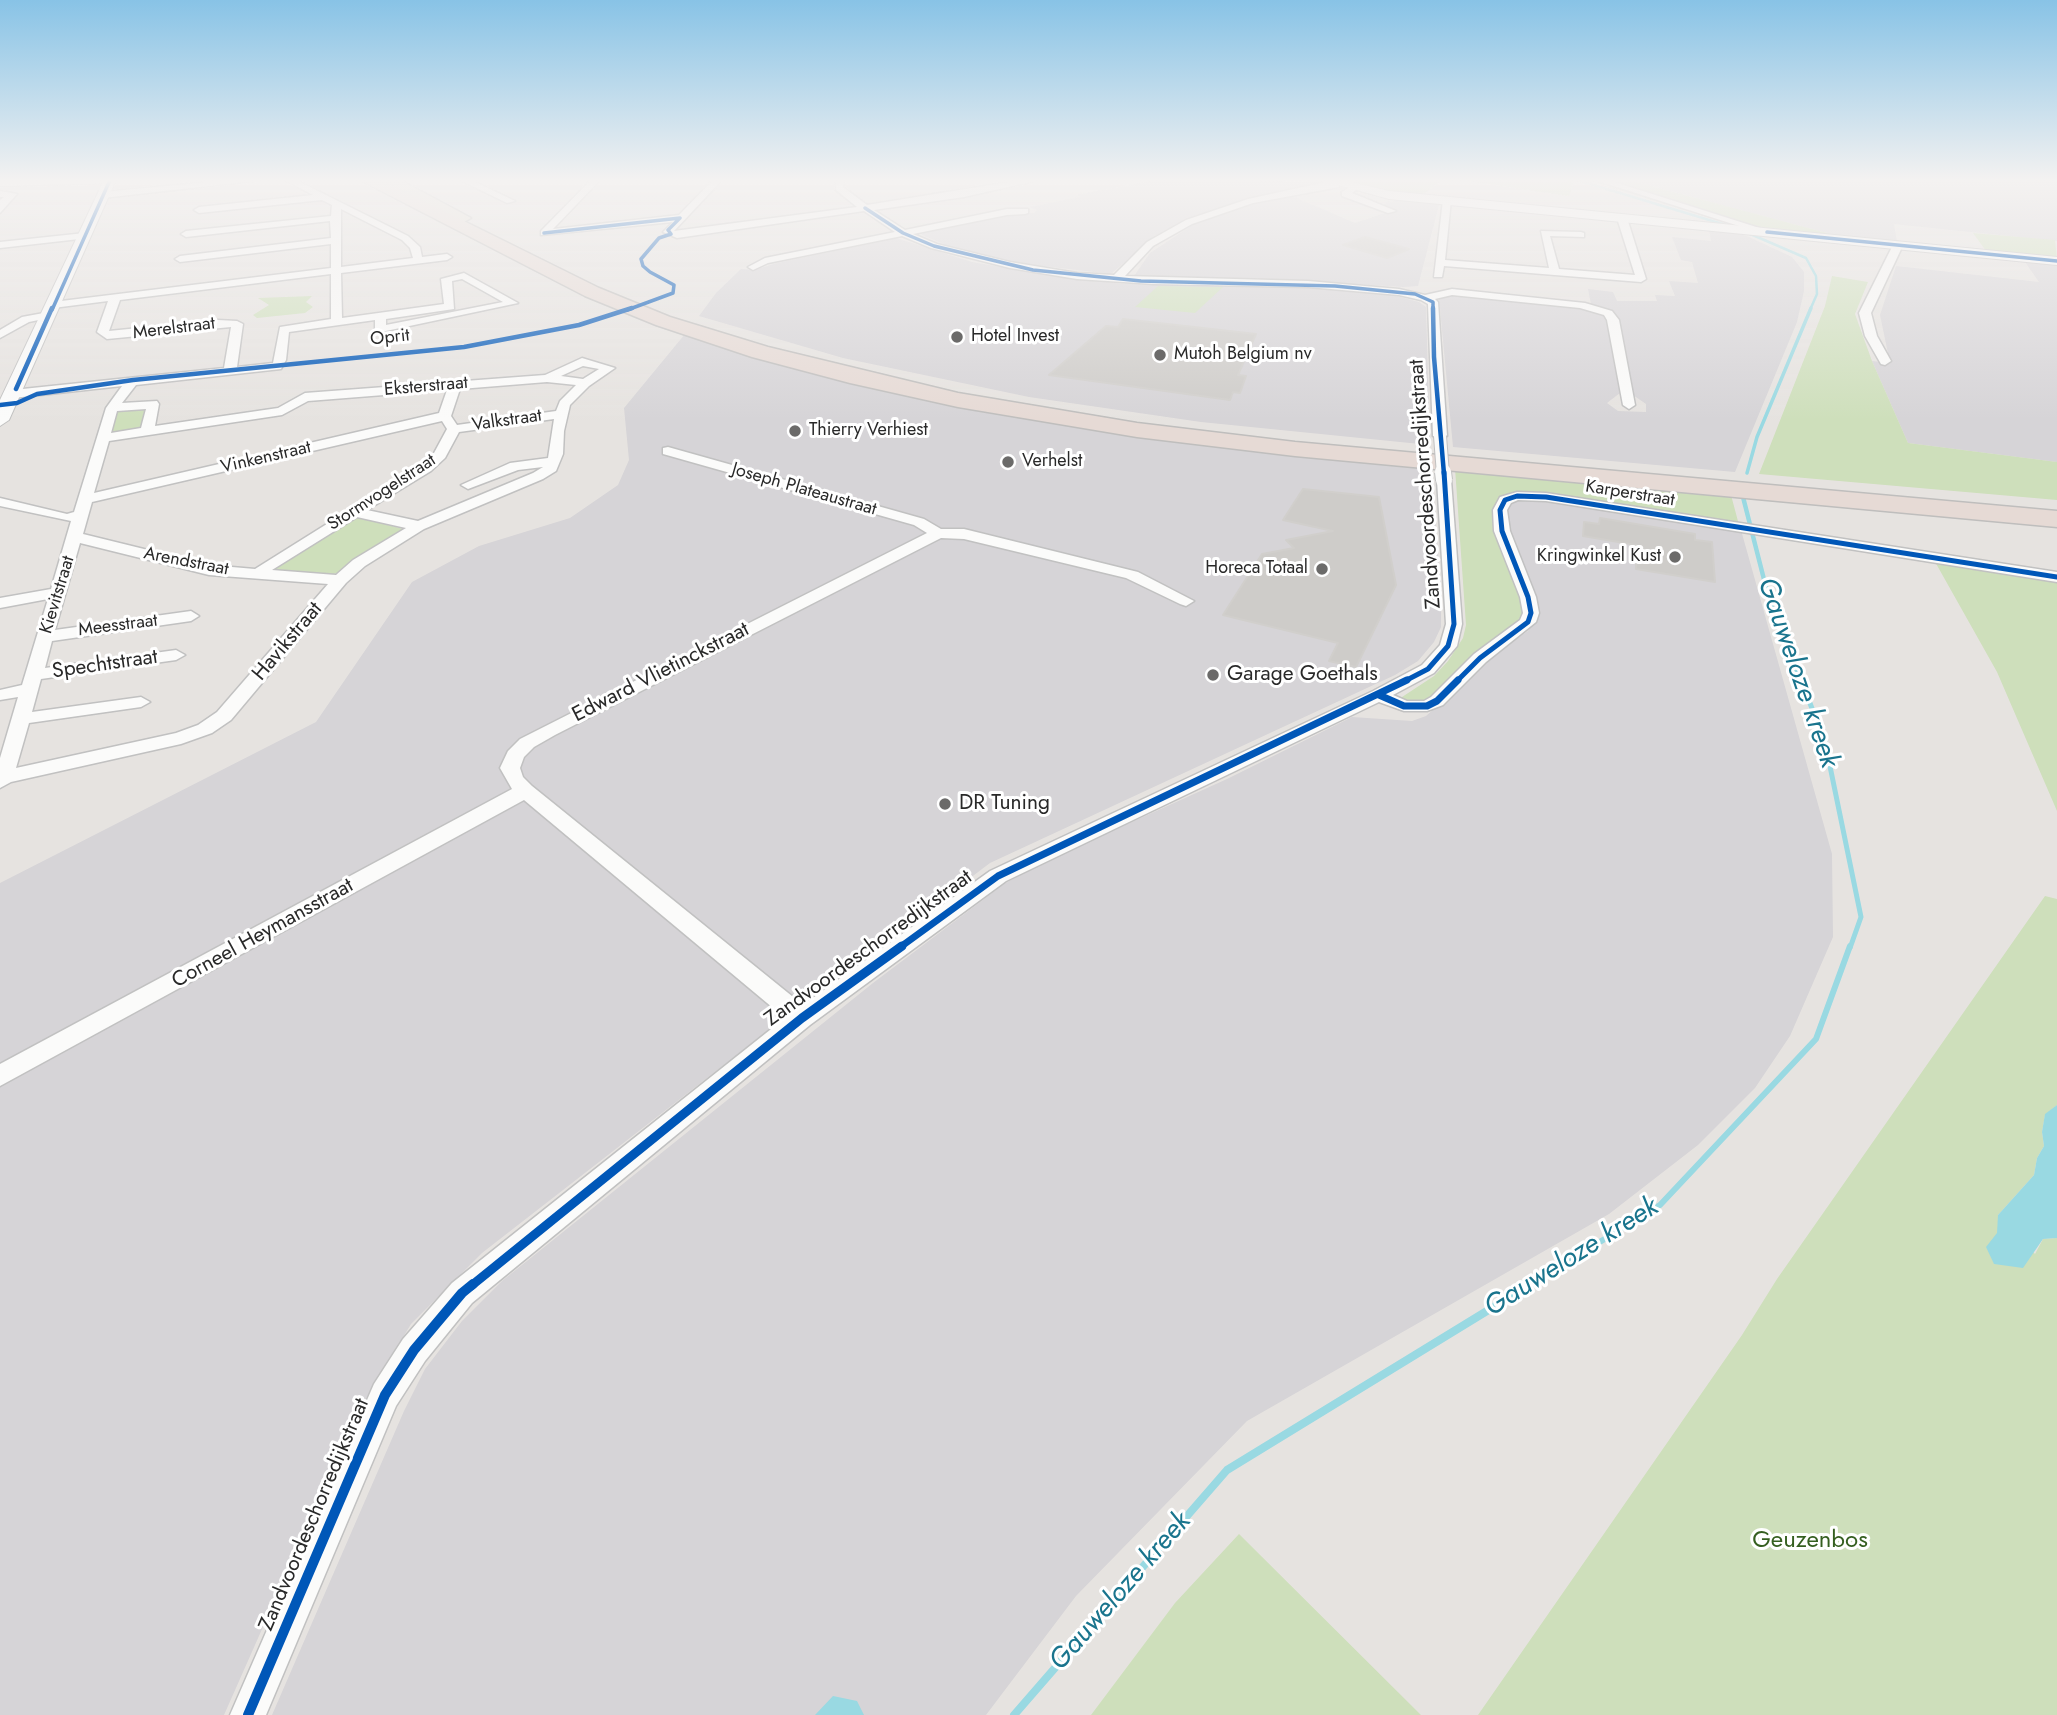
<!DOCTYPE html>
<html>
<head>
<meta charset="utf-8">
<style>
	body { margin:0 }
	canvas { display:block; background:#e6e3e0 }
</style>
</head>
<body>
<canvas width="2057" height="1715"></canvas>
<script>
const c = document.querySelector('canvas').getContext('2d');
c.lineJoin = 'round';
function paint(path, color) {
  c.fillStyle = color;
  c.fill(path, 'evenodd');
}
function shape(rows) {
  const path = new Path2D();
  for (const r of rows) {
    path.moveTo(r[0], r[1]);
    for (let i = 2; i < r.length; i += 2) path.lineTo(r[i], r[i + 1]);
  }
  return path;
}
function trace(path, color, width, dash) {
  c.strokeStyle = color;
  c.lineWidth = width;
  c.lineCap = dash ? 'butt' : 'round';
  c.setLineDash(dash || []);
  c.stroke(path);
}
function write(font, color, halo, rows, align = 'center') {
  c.font = font + ' Jost,sans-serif';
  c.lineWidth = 6;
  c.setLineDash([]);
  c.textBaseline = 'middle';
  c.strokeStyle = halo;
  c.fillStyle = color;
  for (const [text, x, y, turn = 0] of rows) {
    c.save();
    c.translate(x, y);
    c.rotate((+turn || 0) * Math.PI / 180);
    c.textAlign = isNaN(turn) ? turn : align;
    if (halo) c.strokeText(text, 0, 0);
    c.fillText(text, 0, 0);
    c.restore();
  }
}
paint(shape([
	[1156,180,1323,182,1235,203,1187,218,1153,237,1111,274,1018,263,946,245,922,235,923,232,1010,213,1034,213,1037,210,1030,207,1080,197,1076,195],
	[1629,180,2057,180,2057,241,1894,224,1897,242,1838,236],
	[1292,196,1355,223,1388,212,1384,207,1387,201,1393,202,1395,198,1440,201,1418,286,1404,287,1272,279,1134,276,1150,253,1194,224,1260,202],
	[1709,229,1738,232,1762,243,1792,257,1804,272,1804,291,1797,322,1735,472,1453,447,1439,298,1458,294,1580,306,1602,313,1607,321,1620,393,1607,403,1618,411,1646,412,1646,404,1633,395,1618,320,1612,312,1591,304,1588,289,1613,292,1617,301,1657,301,1655,295,1675,296,1669,281,1698,283,1692,262,1681,260,1672,237,1711,241],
	[896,238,972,262,1053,276,1124,284,1308,288,1389,294,1419,302,1426,307,1430,445,1201,422,1029,397,843,358,699,316,716,293,741,269,754,270,777,263],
	[2025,262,2057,265,2057,462,1908,443,1872,361,1890,363,1880,315,1896,266,2039,282],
	[685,334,872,385,1431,466,1441,590,1441,627,1434,642,1418,661,1395,675,990,863,770,1029,482,1253,411,1324,359,1410,224,1715,0,1715,0,883,316,722,412,582,479,546,570,518,618,485,629,460,624,408],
	[1528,497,1741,530,1832,854,1833,937,1790,1036,1755,1088,1698,1145,1609,1214,1247,1421,1076,1596,986,1715,272,1715,404,1411,425,1369,462,1321,502,1281,873,983,1004,884,1048,860,1227,779,1352,717,1412,721,1426,716,1496,653,1528,631,1536,616,1509,535,1505,511,1507,505,1515,499]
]), '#d6d4d7');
paint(shape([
	[1338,180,1443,180,1420,196,1385,192],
	[1462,180,1564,180,1573,183,1569,196],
	[1588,180,1629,180,1838,236,1742,228],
	[1973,233,2055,240,2057,258,1986,251],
	[1832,276,1868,282,1855,314,1872,361,1908,443,2057,462,2057,500,1759,474,1825,306],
	[1158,286,1223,287,1195,313,1135,307],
	[312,296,306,302,313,307,305,313,257,318,253,315,269,305,258,298],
	[147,406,141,430,111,434,118,409],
	[1455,468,1731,495,1739,525,1542,494,1503,498,1525,610,1522,620,1474,657,1424,702,1408,703,1399,699,1434,676,1448,661,1463,638,1466,625],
	[358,517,403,529,338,573,328,575,273,570,352,519],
	[1934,560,2057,580,2057,811,1997,672],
	[2045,896,2057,899,2057,1105,2045,1115,2042,1132,2044,1146,2037,1158,2034,1175,1998,1215,2035,1254,2043,1239,2057,1238,2057,1715,1478,1715,1742,1335,1777,1279],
	[1239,1534,1421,1715,1091,1715,1175,1603]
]), '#cedfbb');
paint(shape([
	[2057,1105,2057,1238,2043,1239,2023,1268,1994,1264,1986,1247,1997,1233,1998,1215,2034,1175,2037,1158,2044,1146,2042,1132,2045,1114],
	[833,1696,857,1701,864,1715,815,1715]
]), '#99d9e2');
trace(shape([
	[1577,180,1729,226],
	[1748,233,1806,258,1816,276,1817,294,1810,310]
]), '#99d9e2', 2.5);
trace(shape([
	[1747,473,1757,437,1811,308]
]), '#99d9e2', 3.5);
trace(shape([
	[1743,497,1770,603,1801,682]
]), '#99d9e2', 4.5);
trace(shape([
	[1801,680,1825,742,1861,917,1850,948]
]), '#99d9e2', 5);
trace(shape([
	[1528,1286,1660,1205,1816,1039,1850,946]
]), '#99d9e2', 6);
trace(shape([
	[1014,1715,1227,1470,1531,1284]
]), '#99d9e2', 8);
const building = shape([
	[1365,237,1409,249,1387,258,1343,245,1365,237],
	[1123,319,1256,334,1238,375,1246,376,1240,393,1233,392,1230,400,1049,375,1106,326,1118,327,1123,319],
	[1303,489,1379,497,1396,585,1356,667,1329,661,1338,643,1223,615,1262,554,1294,548,1286,540,1333,531,1283,520,1303,489],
	[1600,518,1695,534,1695,540,1712,542,1715,582,1636,569,1636,545,1583,536,1584,522,1599,524,1600,518]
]);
paint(building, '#ceccc9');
trace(building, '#d1cfcc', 2);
const minor = shape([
	[0,180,112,180,108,183,0,186,0,180],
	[230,180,261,180,103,198,99,195,103,192,230,180],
	[285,180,296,180,408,236,420,247,422,257,447,254,452,257,447,260,341,273,342,318,444,304,441,279,464,273,518,303,381,332,375,329,375,320,289,332,286,360,281,369,136,385,122,403,157,401,159,404,155,426,278,408,305,393,545,375,582,358,615,368,589,386,570,405,564,431,563,454,556,471,543,479,424,529,365,566,346,583,231,720,212,733,181,744,11,782,0,788,0,758,18,697,0,700,0,690,22,685,48,599,0,608,0,598,51,589,71,521,0,506,0,498,67,514,74,512,106,408,122,386,13,398,7,394,13,390,224,368,231,327,107,339,97,332,108,301,53,308,48,305,53,302,331,268,331,244,180,262,175,259,180,256,331,238,330,221,186,237,181,234,186,231,331,216,332,205,322,200,199,213,194,210,199,207,313,195,285,180],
	[341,209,402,240,410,248,413,258,341,267,341,209],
	[331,274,331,319,280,327,273,363,237,367,243,324,237,321,218,320,109,331,120,300,331,274],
	[462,279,503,302,386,325,386,319,454,309,452,281,462,279],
	[583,366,599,369,583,379,561,376,583,366],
	[547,382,576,385,560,401,556,411,457,425,451,416,460,389,547,382],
	[447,390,439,413,94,493,109,441,282,415,308,401,447,390],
	[146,409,141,428,111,433,117,411,146,409],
	[554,419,548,458,510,463,461,485,468,489,518,470,543,467,533,473,418,521,367,510,431,471,445,458,459,432,554,419],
	[442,421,447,429,434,453,421,465,255,569,209,565,83,534,92,502,442,421],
	[357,517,406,528,353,560,336,575,272,570,357,517],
	[80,543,209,575,328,584,217,712,198,725,176,733,16,768,29,723,141,707,150,702,141,697,32,712,41,679,176,660,185,655,176,650,45,668,52,641,191,621,199,616,191,611,55,630,80,543],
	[460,180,471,180,515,201,507,203,460,180],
	[591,180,600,180,553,229,679,215,713,180,722,180,674,231,857,207,836,190,836,180,844,180,843,187,867,205,1021,180,1039,180,964,197,874,210,905,230,1007,209,1028,209,1028,213,1025,214,1007,215,913,234,937,244,1010,262,1077,273,1114,275,1147,242,1186,220,1248,199,1335,180,1339,183,1339,187,1253,203,1192,224,1153,246,1125,276,1308,281,1399,289,1425,295,1452,289,1585,303,1612,311,1619,320,1635,405,1629,409,1623,405,1607,320,1604,315,1580,308,1452,295,1435,299,1438,302,1447,436,1440,440,1433,436,1428,304,1421,300,1399,295,1308,287,1154,284,1077,279,1010,268,931,248,902,236,768,263,753,270,748,267,765,258,895,232,864,211,677,238,663,232,673,222,541,235,541,231,591,180],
	[1595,180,1608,180,1772,232,1764,234,1595,180],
	[1351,186,1358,188,1352,193,1396,211,1388,213,1342,196,1342,192,1351,186],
	[0,191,17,194,0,213,0,200,4,197,0,197,0,191],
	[1447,197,1451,200,1445,260,1549,268,1541,231,1581,232,1584,233,1584,237,1550,236,1559,269,1635,275,1617,218,1622,215,1627,218,1646,279,1641,282,1444,266,1442,277,1434,277,1443,200,1447,197],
	[85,233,90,236,88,238,0,248,0,242,85,233],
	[1898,242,1903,245,1871,313,1877,336,1891,361,1885,365,1881,364,1865,336,1859,313,1893,245,1898,242],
	[49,312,55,315,53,317,29,322,0,338,0,330,22,317,49,312],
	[668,447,924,519,941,529,964,529,1138,572,1194,601,1186,606,1180,604,1126,578,964,539,941,538,555,735,534,747,524,757,520,768,523,777,532,786,803,1005,990,871,1373,691,1422,665,1440,645,1446,624,1437,480,1439,477,1444,476,1451,480,1462,624,1457,646,1434,673,1393,695,1407,701,1424,701,1431,697,1474,654,1520,620,1523,613,1520,597,1494,531,1493,510,1500,497,1517,492,1546,493,2057,572,2057,582,1546,501,1518,500,1511,503,1507,510,1510,531,1536,597,1539,613,1536,622,1486,662,1443,705,1427,711,1404,711,1379,702,1006,881,810,1025,472,1303,425,1361,396,1406,266,1715,230,1715,374,1384,403,1339,452,1283,785,1018,524,800,0,1086,0,1064,512,789,500,768,508,751,520,739,927,533,914,525,663,454,663,448,668,447]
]);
const secondary = shape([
	[104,180,116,180,9,420,0,426,0,400,104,180],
	[1320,180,1342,180,1389,191,2057,257,2057,265,1389,199,1320,180]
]);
const primary = shape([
	[382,180,400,180,471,218,464,222,459,221,382,180]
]);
const motorway = shape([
	[360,180,381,180,599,288,670,317,768,347,958,393,1137,423,1295,442,2057,511,2057,527,1295,456,1137,437,958,407,850,383,752,357,656,325,585,296,360,180]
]);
trace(minor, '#c1c1c1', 3);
trace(secondary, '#c1c1c1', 2);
trace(primary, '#bfbebd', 3);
trace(motorway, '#bfbebd', 3);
paint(minor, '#fbfbfa');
paint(secondary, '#fbfbfa');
paint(primary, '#e4dfd5');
paint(motorway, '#e6dad5');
const minorBridgeFar1 = shape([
	[1440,436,1443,474]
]);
const minorBridge = shape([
	[1443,472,1444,480]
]);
trace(minorBridgeFar1, '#c1c1c1', 14, []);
trace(minorBridge, '#c1c1c1', 18, []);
trace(minorBridgeFar1, '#fbfbfa', 12);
trace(minorBridge, '#fbfbfa', 16);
trace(shape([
	[865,208,903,233,934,246,1033,270,1141,281,1335,286,1415,294,1433,302,1433,310],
	[1767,232,2057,261],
	[544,233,680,218],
	[52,310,110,180],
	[627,310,673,293,674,285,650,272,643,266,641,259,659,238,671,234,668,230,680,218]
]), '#0057b8', 3.5);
trace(shape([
	[1433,308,1434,357,1444,474],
	[16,389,52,308],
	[0,405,17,403,37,394,133,380,464,347,579,325,632,308]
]), '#0057b8', 4.5);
trace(shape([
	[1403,682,1428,669,1448,646,1454,624,1444,472],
	[1456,682,1480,658,1528,622,1531,613,1528,597,1502,531,1500,510,1505,500,1517,496,1546,497,2057,577]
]), '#0057b8', 5);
trace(shape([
	[1379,695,1404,706,1427,706,1437,701,1458,680],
	[899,948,998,876,1407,680]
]), '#0057b8', 7);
trace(shape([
	[471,1286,802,1018,902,946]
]), '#0057b8', 9);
trace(shape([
	[248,1715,385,1395,414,1350,462,1293,473,1284]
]), '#0057b8', 10);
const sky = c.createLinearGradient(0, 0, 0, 420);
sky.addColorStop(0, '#88c3e6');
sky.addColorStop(0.43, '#f4f2f1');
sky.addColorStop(1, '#f4f2f100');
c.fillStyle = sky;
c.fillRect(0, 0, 2057, 420);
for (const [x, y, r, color] of [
	[957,337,7,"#6b6a69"],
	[1160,355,7,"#6b6a69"],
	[795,431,7,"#6b6a69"],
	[1008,462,7,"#6b6a69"],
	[1675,557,7,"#6b6a69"],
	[1322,569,7,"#6b6a69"],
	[1213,675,7,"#6b6a69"],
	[945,804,7,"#6b6a69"]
]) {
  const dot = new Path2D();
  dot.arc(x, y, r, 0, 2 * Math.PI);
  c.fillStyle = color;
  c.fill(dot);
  trace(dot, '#fff', 2.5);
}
write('18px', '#292929', '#fff', [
	["Merelstraat",174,329,-7],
	["Oprit",390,338,-6],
	["Eksterstraat",426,387,-5],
	["Valkstraat",507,421,-8],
	["Vinkenstraat",266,458,-13],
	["Joseph Plateaustraat",804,490,16],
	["Stormvogelstraat",382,493,-33],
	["Karperstraat",1630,494,9],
	["Arendstraat",186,562,11],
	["Kievitstraat",58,595,-73],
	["Meesstraat",118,626,-7]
]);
write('18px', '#292929', '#fff', [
	["Hotel Invest",971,337],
	["Mutoh Belgium nv",1174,355],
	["Thierry Verhiest",809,431],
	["Verhelst",1022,462],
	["Kringwinkel Kust",1661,557,"right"],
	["Horeca Totaal",1308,569,"right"]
], 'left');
write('21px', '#292929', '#fff', [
	["Zandvoordeschorredijkstraat",1426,484,-94],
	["Havikstraat",288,642,-50],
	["Spechtstraat",105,665,-8],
	["Edward Vlietinckstraat",661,673,-27],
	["Corneel Heymansstraat",263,934,-29],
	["Zandvoordeschorredijkstraat",869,949,-36],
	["Zandvoordeschorredijkstraat",315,1515,-67]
]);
write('21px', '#292929', '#fff', [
	["Garage Goethals",1227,675],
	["DR Tuning",959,804]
], 'left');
write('24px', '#355f20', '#fff', [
	["Geuzenbos",1810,1541]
]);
write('italic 28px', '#19748d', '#fff', [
	["Gauweloze kreek",1797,673,71],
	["Gauweloze kreek",1572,1258,-32],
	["Gauweloze kreek",1121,1592,-49]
]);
</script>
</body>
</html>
